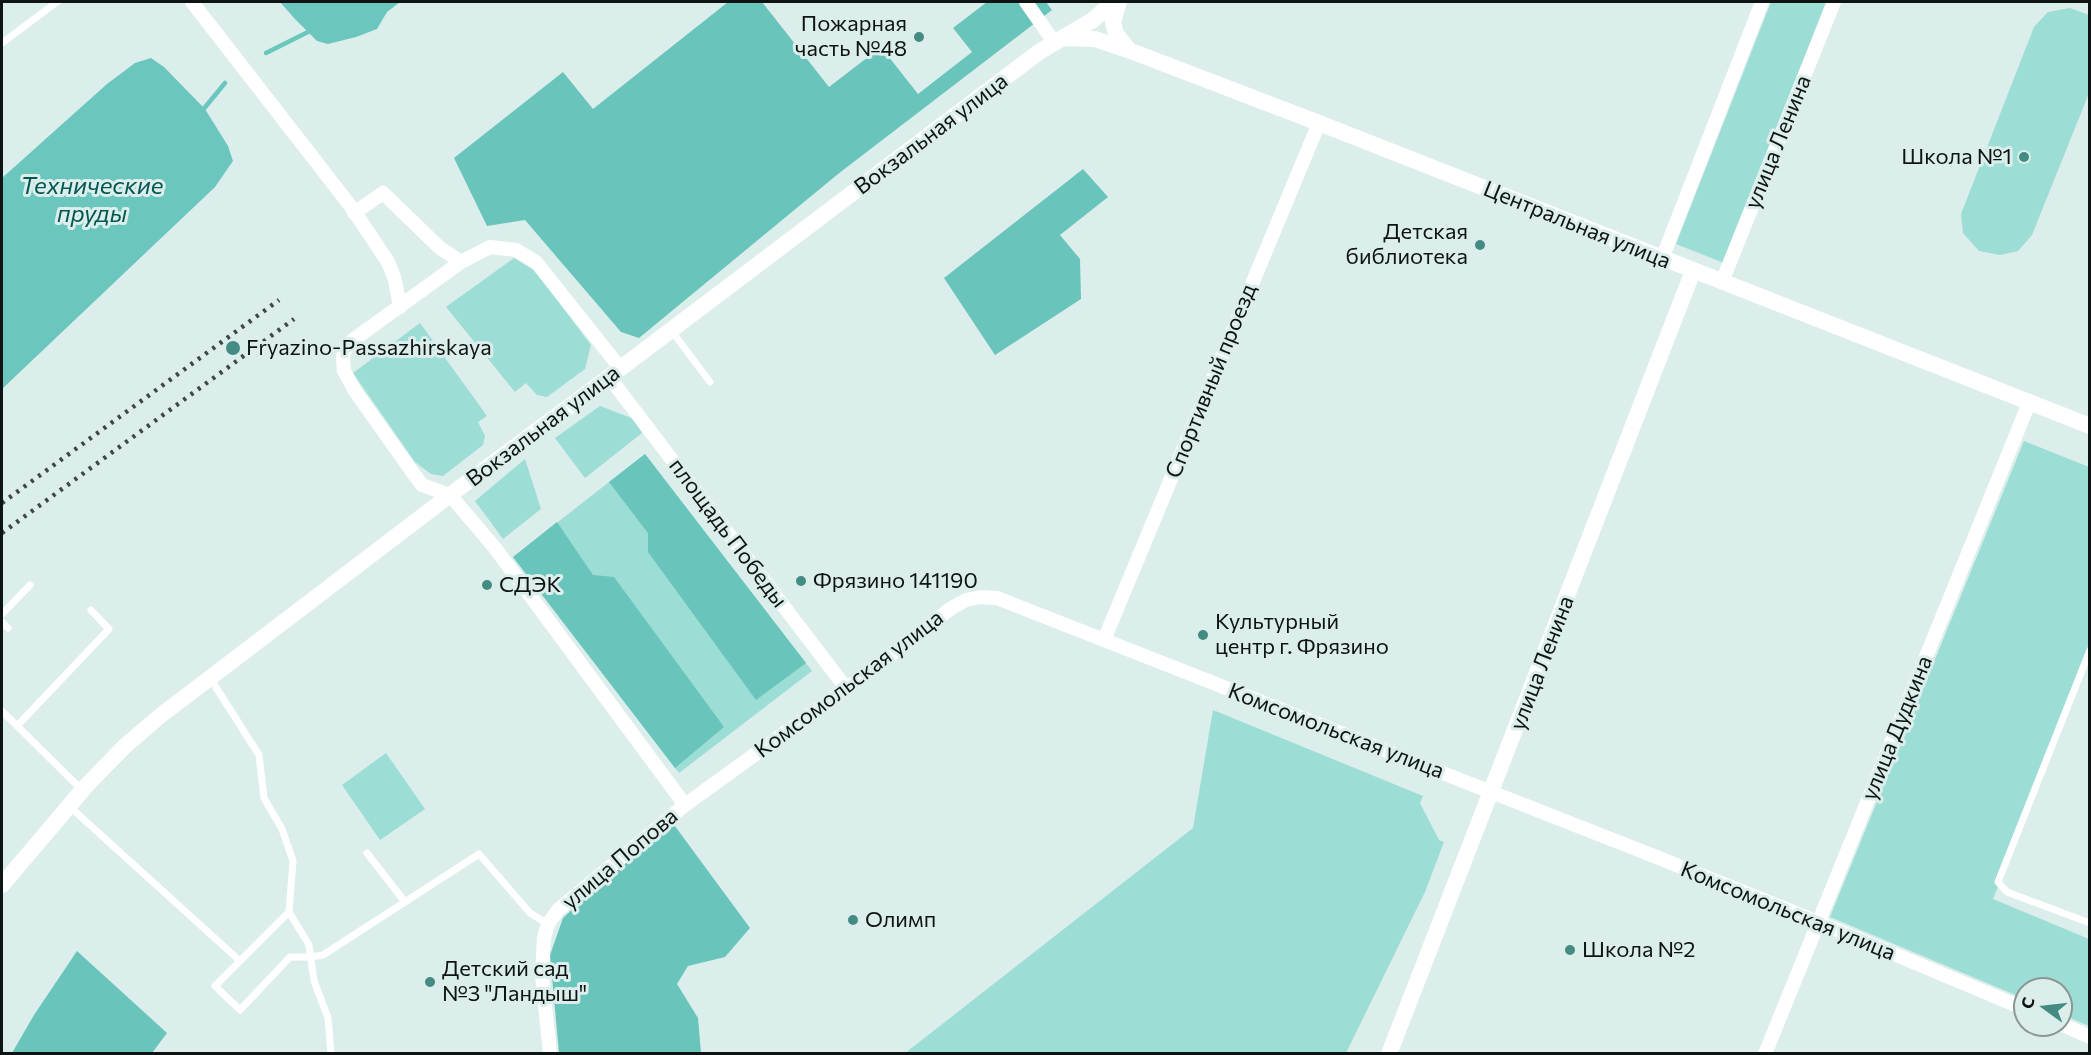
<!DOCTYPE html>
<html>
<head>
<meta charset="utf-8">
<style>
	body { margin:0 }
	#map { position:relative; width:2091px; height:1055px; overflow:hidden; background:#dbeeeb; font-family:Commissioner,sans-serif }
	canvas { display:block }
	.frame { position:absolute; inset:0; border:3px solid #0e1414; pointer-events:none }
	.north { position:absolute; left:2013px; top:977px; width:60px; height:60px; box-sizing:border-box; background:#dbeeeb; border:2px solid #899795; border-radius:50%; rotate:285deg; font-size:16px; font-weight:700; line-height:24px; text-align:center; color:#0e1414 }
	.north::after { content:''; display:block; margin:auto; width:21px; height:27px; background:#448b83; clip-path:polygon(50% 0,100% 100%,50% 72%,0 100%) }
</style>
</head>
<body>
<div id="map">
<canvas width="2091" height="1055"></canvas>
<div class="frame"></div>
<div class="north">С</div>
</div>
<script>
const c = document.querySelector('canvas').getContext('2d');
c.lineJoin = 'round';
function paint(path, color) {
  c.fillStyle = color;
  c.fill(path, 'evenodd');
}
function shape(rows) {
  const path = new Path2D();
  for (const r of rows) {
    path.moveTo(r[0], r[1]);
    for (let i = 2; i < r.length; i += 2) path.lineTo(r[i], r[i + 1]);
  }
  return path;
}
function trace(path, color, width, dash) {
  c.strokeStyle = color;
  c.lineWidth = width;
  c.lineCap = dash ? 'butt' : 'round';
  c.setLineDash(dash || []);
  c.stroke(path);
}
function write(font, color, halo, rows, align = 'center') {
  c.font = font + ' Commissioner,sans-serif';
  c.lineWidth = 6;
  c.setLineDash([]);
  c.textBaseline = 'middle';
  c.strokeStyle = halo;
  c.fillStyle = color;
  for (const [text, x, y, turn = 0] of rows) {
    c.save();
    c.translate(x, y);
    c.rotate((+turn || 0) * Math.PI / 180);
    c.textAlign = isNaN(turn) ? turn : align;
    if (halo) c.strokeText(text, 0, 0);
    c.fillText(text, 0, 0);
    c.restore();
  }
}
paint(shape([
	[1771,2,1826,2,1724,263,1676,244],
	[2070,8,2089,15,2089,93,2032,235,2018,251,2000,255,1979,251,1963,233,1961,214,2034,27,2048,12],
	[514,258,535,271,591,345,585,369,547,397,537,395,526,383,515,392,446,307],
	[420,323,487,416,478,422,485,436,483,445,443,476,431,474,415,462,353,373],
	[600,406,634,419,642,433,585,478,555,438],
	[2024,441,2089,467,2089,660,1993,899,2089,939,2089,1026,2061,1014,2061,989,2025,989,2025,999,1830,917],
	[645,454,812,671,679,773,513,557],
	[525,459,541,509,503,539,475,501],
	[1213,710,1423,796,1420,803,1439,840,1444,842,1425,892,1346,1053,904,1054,1193,828],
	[386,753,425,809,380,840,342,785]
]), '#9cddd5');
paint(shape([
	[728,2,762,2,829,87,881,47,918,94,972,52,953,28,987,2,1046,2,1052,10,838,174,639,338,621,332,525,220,487,226,454,158,563,72,593,109],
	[1083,169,1108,197,1060,235,1080,259,1081,299,995,355,944,278],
	[645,454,806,663,756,700,648,552,648,533,609,482],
	[557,522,593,575,614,577,724,727,675,768,513,557],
	[669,818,750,928,725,957,688,966,677,984,698,1018,701,1053,559,1053,550,955,563,918],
	[77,951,167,1033,152,1053,12,1053,34,1015]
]), '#69c5bb');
paint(shape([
	[280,2,400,2,387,12,377,29,356,37,328,44,317,41,295,19],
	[151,58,164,67,205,109,228,146,233,161,215,187,2,389,2,178,107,84,135,63]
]), '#6bc7bd');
trace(shape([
	[266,53,312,30],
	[202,111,225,83]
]), '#6bc7bd', 4.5);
trace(shape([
	[2,43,57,2],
	[671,330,710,382],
	[2,614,30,585],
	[2,622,8,628],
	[2090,650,1998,882,2007,892,2090,923],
	[210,678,259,755,264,798,282,829,293,861,289,912,309,945,314,981,328,1018,331,1054],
	[2,711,82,790],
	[18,725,109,629,91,610],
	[69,806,240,961],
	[367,853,405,902],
	[289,912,215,986,240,1010,290,957,310,957,323,955,479,854,530,913,548,924]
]), '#fff', 7);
trace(shape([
	[192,2,352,208,388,262,395,280,400,307],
	[1026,2,1054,42],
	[354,213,383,193,440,248,461,262],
	[1662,259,1762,2],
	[1722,282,1834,2],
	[621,369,536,262,516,250,490,247,461,262,353,340,344,351,343,359,344,371,355,391,413,473,422,485,450,495,495,548,685,805],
	[609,377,846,688],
	[1104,640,1319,123],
	[2061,1024,2090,1037],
	[550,1054,542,975,544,938,548,924,558,910,685,805,873,669,950,609,966,600,981,597,997,598,1654,856,1818,922,2025,1009],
	[1765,1054,2029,403]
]), '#fff', 14);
trace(shape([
	[1119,2,1113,22,1116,34,1129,50],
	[1062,38,1095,39,1136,53,1319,123,2090,426],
	[2,885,86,786,125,746,160,716,450,495,609,377,1039,52,1093,20,1113,2],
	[1389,1054,1693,271]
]), '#fff', 16);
trace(shape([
	[2,503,279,300],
	[2,533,294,319]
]), '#3e4747', 4.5, [3, 6]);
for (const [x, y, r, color] of [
	[919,37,6,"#448b83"],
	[2024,157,6,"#448b83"],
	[1480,245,6,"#448b83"],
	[233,348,8,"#448b83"],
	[801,581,6,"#448b83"],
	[487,585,6,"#448b83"],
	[1203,635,6,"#448b83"],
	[853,920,6,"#448b83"],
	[1570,950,6,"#448b83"],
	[430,982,6,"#448b83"]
]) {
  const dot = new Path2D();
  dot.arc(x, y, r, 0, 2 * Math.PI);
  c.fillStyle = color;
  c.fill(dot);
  trace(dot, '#dbeeeb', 2);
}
write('22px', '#0e1414', '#dbeeeb', [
	["Пожарная",907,24,"right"],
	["часть №48",907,49,"right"],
	["Школа №1",2012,157,"right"],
	["Детская",1468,232,"right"],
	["библиотека",1468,257,"right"],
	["Fryazino-Passazhirskaya",246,348],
	["Фрязино 141190",813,581],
	["СДЭК",499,585],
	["Культурный",1215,622],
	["центр г. Фрязино",1215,647],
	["Олимп",865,920],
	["Школа №2",1582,950],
	["Детский сад",442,969],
	["№3 \"Ландыш\"",442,994]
], 'left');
write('22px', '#0e1414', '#dbeeeb', [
	["Вокзальная улица",931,134,-37],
	["улица Ленина",1778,142,-68],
	["Центральная улица",1577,225,22],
	["Спортивный проезд",1211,381,-68],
	["Вокзальная улица",543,426,-37],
	["площадь Победы",728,533,53],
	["улица Ленина",1542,663,-69],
	["Комсомольская улица",849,684,-37],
	["улица Дудкина",1897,728,-68],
	["Комсомольская улица",1336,731,21],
	["улица Попова",620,859,-40],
	["Комсомольская улица",1788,911,22]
]);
write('italic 24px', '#025751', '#dbeeeb', [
	["Технические",92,186],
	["пруды",92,214]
]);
</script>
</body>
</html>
